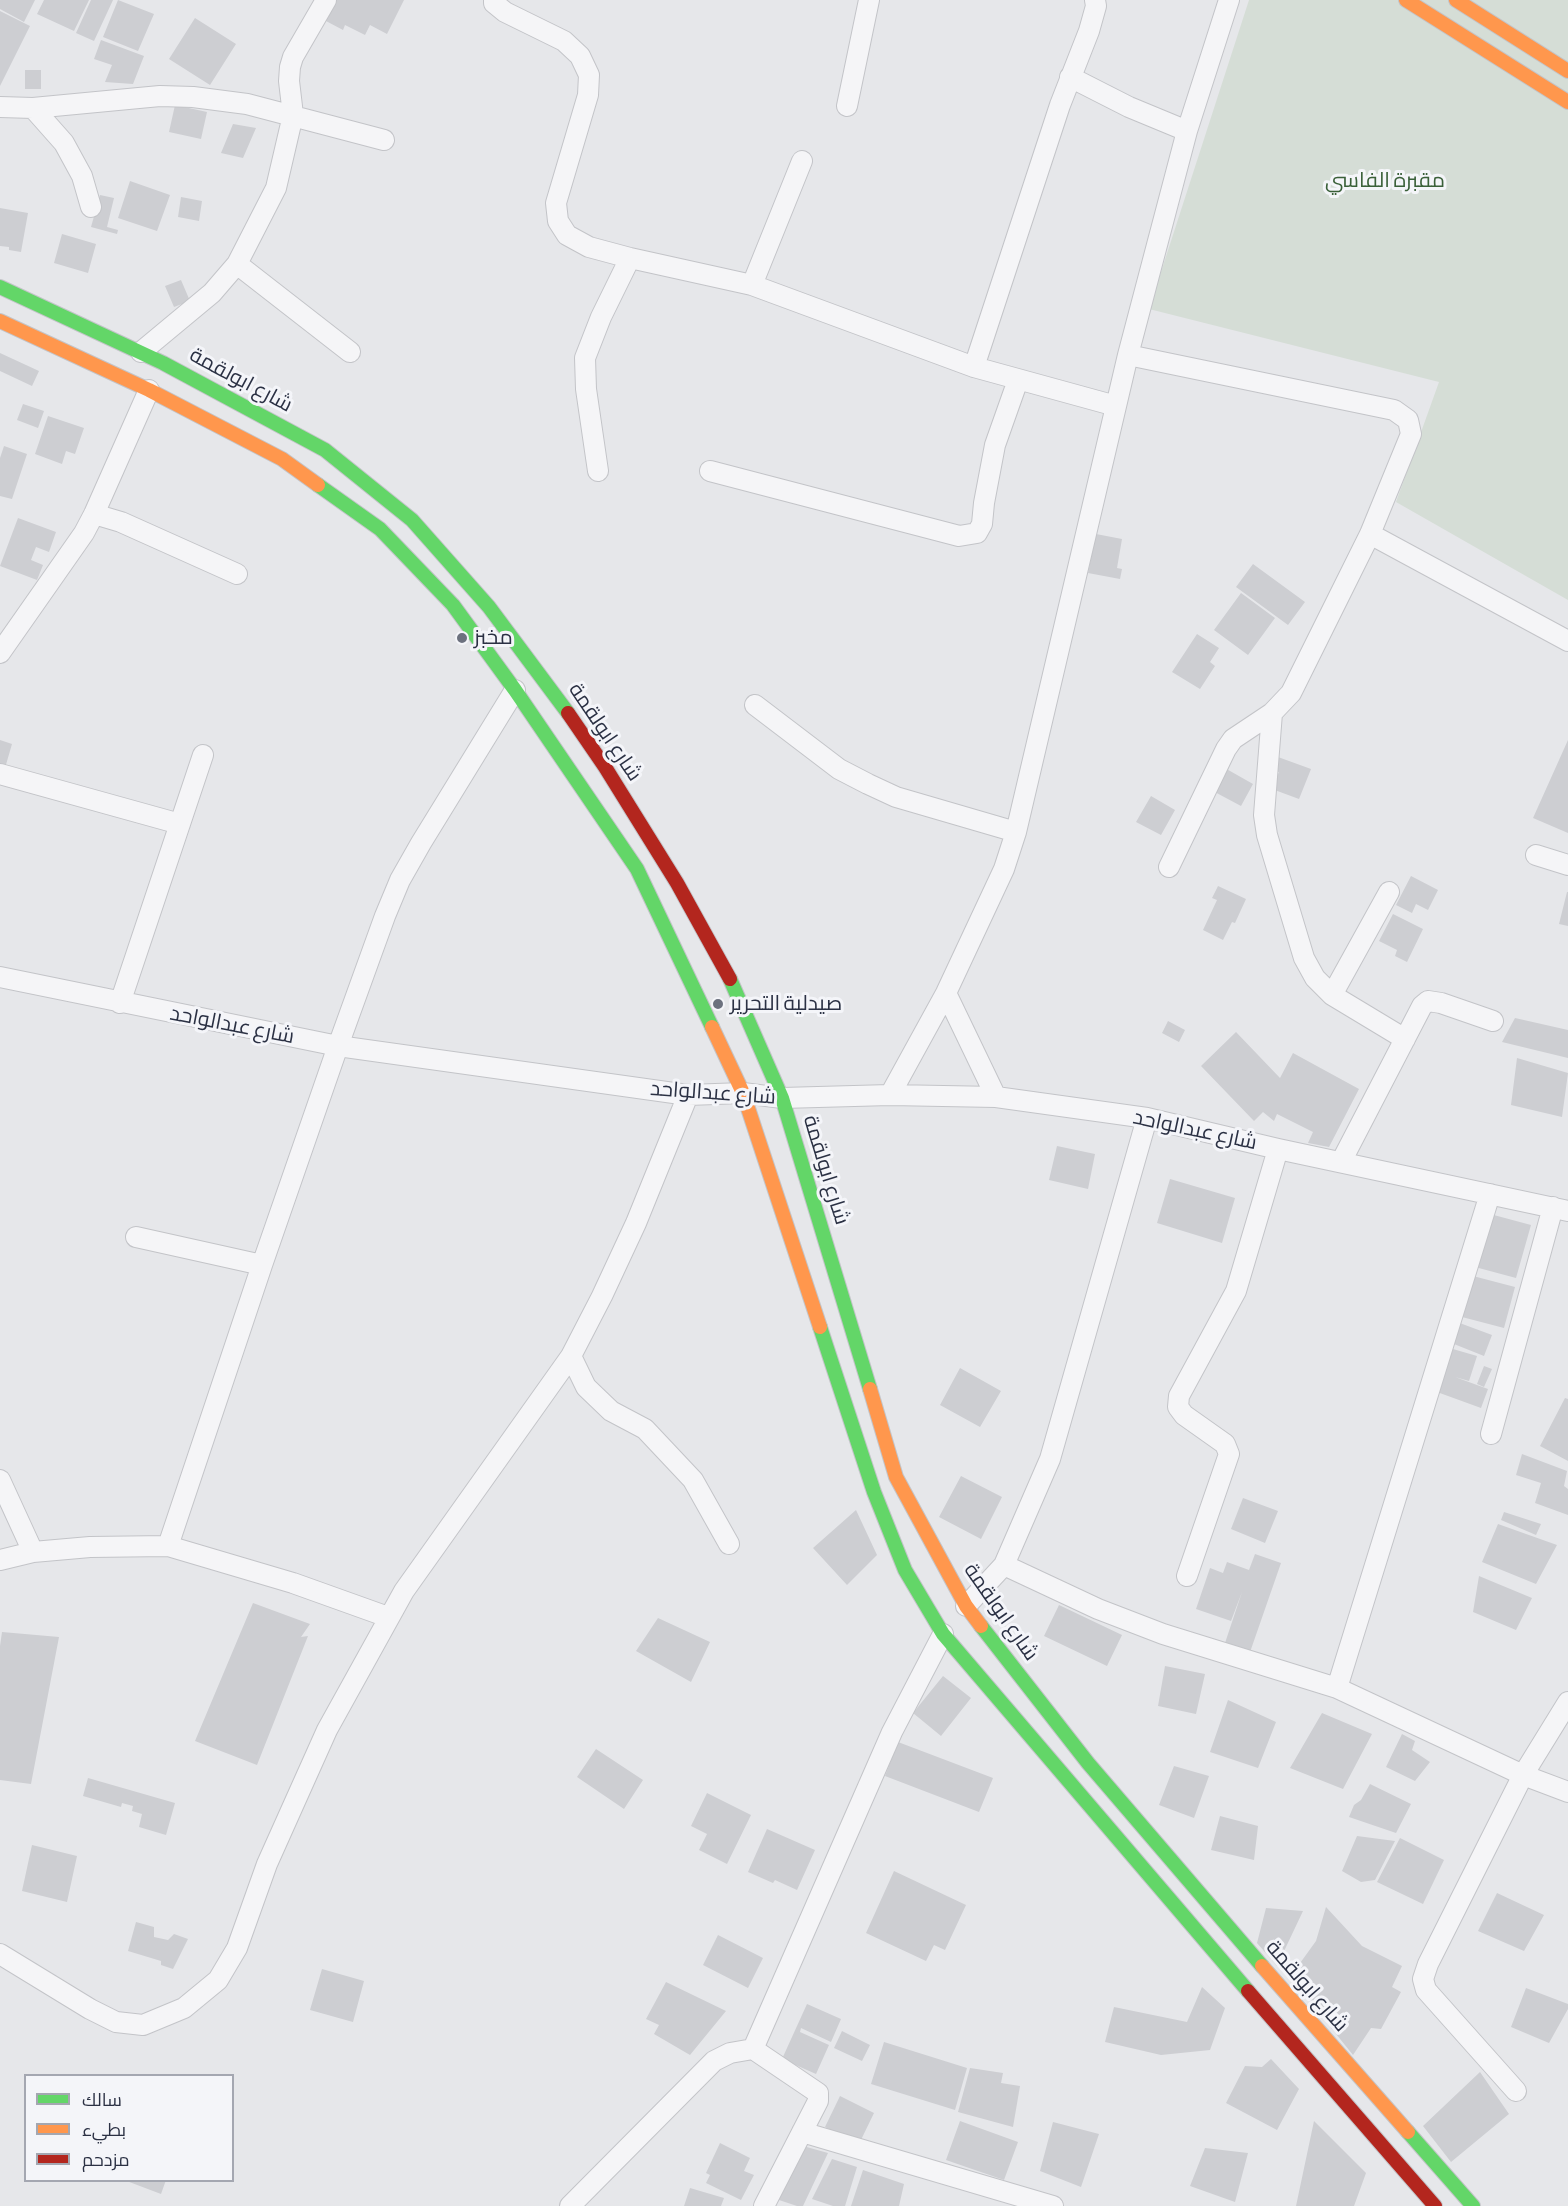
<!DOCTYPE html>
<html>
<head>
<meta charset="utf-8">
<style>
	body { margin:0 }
	#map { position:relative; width:1568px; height:2206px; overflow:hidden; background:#e6e7ea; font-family:"Alegreya Sans",Cairo,sans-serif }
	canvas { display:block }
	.legend { position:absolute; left:24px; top:2074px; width:210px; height:108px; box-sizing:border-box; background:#f4f5f9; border:2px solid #a4a7b1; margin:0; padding:8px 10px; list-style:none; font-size:18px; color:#2b3144 }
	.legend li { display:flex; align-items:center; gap:12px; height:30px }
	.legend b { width:30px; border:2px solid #a4a7b1 }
</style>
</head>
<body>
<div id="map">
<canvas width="1568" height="2206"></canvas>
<ul class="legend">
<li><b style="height:8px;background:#63d668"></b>سالك</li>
<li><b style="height:8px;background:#ff974d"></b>بطيء</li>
<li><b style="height:8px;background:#b3261e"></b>مزدحم</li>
</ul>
</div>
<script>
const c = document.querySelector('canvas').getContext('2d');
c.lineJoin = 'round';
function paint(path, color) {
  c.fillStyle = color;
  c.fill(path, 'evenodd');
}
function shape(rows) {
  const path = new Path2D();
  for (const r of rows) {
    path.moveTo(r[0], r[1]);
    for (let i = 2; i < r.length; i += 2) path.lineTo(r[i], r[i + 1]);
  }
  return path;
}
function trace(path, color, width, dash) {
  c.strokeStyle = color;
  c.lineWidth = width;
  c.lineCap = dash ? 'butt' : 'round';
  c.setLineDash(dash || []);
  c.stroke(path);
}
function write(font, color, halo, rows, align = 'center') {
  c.font = font + ' "Alegreya Sans",Cairo,sans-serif';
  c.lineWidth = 6;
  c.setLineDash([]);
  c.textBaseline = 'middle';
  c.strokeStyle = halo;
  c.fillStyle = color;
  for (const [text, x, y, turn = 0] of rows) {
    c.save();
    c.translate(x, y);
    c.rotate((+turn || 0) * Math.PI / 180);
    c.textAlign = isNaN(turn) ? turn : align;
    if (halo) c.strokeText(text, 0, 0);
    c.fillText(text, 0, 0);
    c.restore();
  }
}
paint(shape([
	[1249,0,1568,0,1568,600,1396,502,1439,382,1149,309]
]), '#d5ddd6');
paint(shape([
	[0,0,35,0,24,22,0,9],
	[44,0,89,0,74,31,37,14],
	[91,0,113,0,94,41,76,33],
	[118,0,154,14,138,51,103,37],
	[337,0,404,0,387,34,370,25,365,35,345,25,343,30,326,21],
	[0,11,30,26,0,86],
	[195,18,236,44,210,85,169,59],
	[101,40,144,56,133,84,105,82,112,65,94,59],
	[25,70,41,70,41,89,25,89],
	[175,105,207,112,201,139,169,132],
	[233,124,256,128,243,158,221,153],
	[130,181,170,195,157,231,118,218],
	[100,195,114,198,107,227,118,230,117,234,91,227],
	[181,197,202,201,199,221,178,217],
	[0,208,28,213,21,252,9,250,9,247,0,246],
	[62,234,96,244,88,273,54,263],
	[181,280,190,301,174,307,165,286],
	[0,353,39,371,32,386,0,371],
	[23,404,44,411,38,428,17,420],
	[48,416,84,428,75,454,66,451,62,464,35,454],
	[4,446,27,454,12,499,0,496,0,458],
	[18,518,56,532,49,552,36,547,31,560,43,565,37,580,0,566],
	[1096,534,1122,539,1117,568,1122,569,1120,579,1088,573],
	[1253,564,1305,602,1288,625,1236,587],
	[1241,593,1275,618,1248,655,1214,630],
	[1197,634,1219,648,1210,662,1215,666,1200,689,1172,672],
	[0,740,12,744,5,768,0,766],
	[1568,740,1568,833,1533,818],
	[1278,757,1311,769,1299,799,1272,789,1279,772,1272,770],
	[1223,767,1253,784,1241,806,1211,790],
	[1151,796,1175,810,1161,835,1136,822],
	[1411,876,1438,890,1428,910,1416,904,1412,913,1396,905],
	[1218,886,1246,899,1235,923,1232,922,1223,940,1203,930,1217,900,1212,898],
	[1567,892,1568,892,1568,926,1559,924],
	[1393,914,1423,929,1407,962,1395,956,1397,950,1379,941],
	[1515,1018,1568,1030,1568,1058,1502,1042],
	[1168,1021,1185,1030,1179,1042,1162,1033],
	[1236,1032,1280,1078,1293,1053,1359,1089,1329,1147,1308,1143,1313,1132,1277,1114,1274,1121,1263,1112,1254,1121,1201,1066],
	[1517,1058,1568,1073,1562,1117,1511,1105],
	[1057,1146,1095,1154,1088,1189,1049,1180],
	[1170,1179,1235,1198,1222,1243,1157,1223],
	[1490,1214,1531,1225,1516,1278,1475,1267],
	[1473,1276,1515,1287,1504,1328,1462,1317],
	[1457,1322,1492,1335,1484,1356,1449,1342],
	[1446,1347,1477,1356,1469,1381,1455,1377,1488,1389,1481,1408,1437,1392],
	[1484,1366,1492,1369,1484,1387,1477,1384],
	[960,1368,1001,1391,980,1427,940,1405],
	[1565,1398,1568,1399,1568,1461,1540,1446],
	[1522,1454,1567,1471,1564,1486,1568,1489,1568,1515,1535,1503,1541,1483,1516,1475],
	[961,1476,1002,1497,981,1539,939,1517],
	[1243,1498,1278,1511,1265,1543,1231,1529],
	[856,1510,877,1555,847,1585,813,1548],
	[1504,1512,1541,1524,1536,1535,1501,1520],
	[1498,1524,1557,1545,1536,1584,1482,1562],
	[1255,1554,1281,1563,1249,1655,1224,1646,1242,1592,1231,1621,1196,1609,1210,1568,1223,1573,1227,1562,1249,1570],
	[1479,1576,1532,1598,1516,1630,1473,1612],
	[253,1603,310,1624,301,1637,308,1636,257,1765,195,1741],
	[1059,1605,1122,1635,1107,1666,1044,1636],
	[658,1618,710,1642,691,1682,636,1651],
	[2,1632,59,1637,31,1784,0,1780,0,1646],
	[1165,1666,1205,1674,1196,1714,1158,1706],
	[943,1676,971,1698,941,1736,913,1713],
	[1228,1700,1276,1722,1258,1768,1210,1752],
	[1322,1713,1372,1734,1343,1789,1290,1768],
	[1402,1734,1415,1741,1412,1750,1430,1762,1415,1781,1386,1767],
	[898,1742,993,1778,979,1812,885,1776],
	[596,1749,643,1780,624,1809,577,1777],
	[1174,1766,1209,1776,1194,1818,1159,1805],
	[88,1778,175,1803,166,1835,139,1827,142,1814,132,1811,133,1806,122,1803,121,1807,83,1796],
	[1370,1784,1411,1804,1396,1833,1349,1817,1354,1805,1361,1800],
	[707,1793,751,1815,727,1864,699,1850,707,1834,691,1826],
	[1220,1816,1258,1826,1254,1860,1211,1850],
	[767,1829,815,1850,797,1890,775,1880,773,1883,748,1872],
	[1357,1836,1395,1841,1375,1880,1361,1882,1342,1871],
	[1400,1838,1444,1860,1423,1904,1377,1882],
	[32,1845,77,1856,67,1902,22,1891],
	[894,1871,966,1905,945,1950,934,1945,926,1961,866,1933],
	[1497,1893,1544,1915,1524,1951,1478,1931],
	[1326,1907,1362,1946,1402,1966,1392,1987,1401,1992,1381,2029,1371,2028,1353,2055,1290,1977,1316,1941],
	[1266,1908,1303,1911,1277,1966,1257,1943],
	[136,1922,154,1927,154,1937,168,1940,174,1934,188,1939,173,1969,161,1965,161,1961,128,1951],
	[718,1935,763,1958,748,1988,703,1965],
	[322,1969,364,1981,353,2022,310,2010],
	[666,1982,726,2011,690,2055,654,2034,659,2025,646,2019],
	[1202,1987,1225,2008,1210,2050,1161,2055,1105,2042,1114,2007,1187,2022],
	[1526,1988,1568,2004,1568,2009,1549,2043,1511,2027],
	[807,2004,841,2019,831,2042,801,2028,800,2032,829,2045,816,2074,782,2059],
	[842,2031,870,2045,862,2061,834,2048],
	[884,2042,967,2068,955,2110,871,2084],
	[1271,2059,1299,2089,1277,2130,1226,2103,1245,2066,1262,2067],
	[970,2068,1003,2073,1001,2083,1020,2086,1013,2127,958,2112],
	[1480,2072,1509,2114,1451,2162,1423,2126],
	[840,2096,874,2113,859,2144,825,2127],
	[960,2121,1018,2142,1004,2180,946,2160],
	[1314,2121,1366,2173,1354,2206,1296,2206],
	[1053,2122,1099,2134,1081,2187,1040,2171],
	[720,2143,750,2158,744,2171,754,2175,741,2200,706,2183,710,2175,706,2173],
	[803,2146,828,2153,803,2206,797,2206,773,2198],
	[1205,2148,1248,2153,1235,2202,1190,2186],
	[832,2159,857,2167,845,2206,833,2206,812,2199],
	[863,2170,904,2184,899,2206,851,2206],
	[124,2180,166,2180,161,2194],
	[690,2188,724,2198,721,2206,684,2206]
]), '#cdced2');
const street = shape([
	[494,0,494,3,505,12,564,41,580,56,589,75,588,95,556,203,558,221,567,235,589,247,630,258,752,285,974,367,1116,406],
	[1070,77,1129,107,1187,131],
	[847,106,869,0],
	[0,107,33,108,160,96,193,97,247,104,384,140],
	[33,108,64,143,82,176,91,207],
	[237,264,350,352],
	[752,285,802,161],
	[141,352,212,293,237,264,276,188,293,115,289,81,290,67,293,57,326,0],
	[1128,355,1394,410,1408,420,1411,434,1370,534,1291,693,1272,713,1233,739,1226,749,1169,867],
	[974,367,1060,105,1089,31,1096,6,1095,0],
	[598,471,586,389,585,358,601,317,630,258],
	[710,471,959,536,977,533,982,524,984,503,995,445,1018,380],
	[94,514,121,522,237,574],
	[1370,534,1568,641],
	[0,653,84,533,94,514,149,390],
	[755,705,839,769,868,784,896,797,1016,832],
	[1272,713,1264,815,1267,835,1304,958,1315,978,1332,995,1405,1039],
	[0,774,180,824],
	[1536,855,1568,865],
	[0,977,338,1046,688,1095,743,1093,782,1098,890,1095,996,1097,1147,1118,1278,1149,1568,1211],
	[946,993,996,1097],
	[1332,995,1389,892],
	[120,1003,203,755],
	[890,1095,946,993,1004,869,1016,832,1128,355,1187,131,1229,0],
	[1341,1162,1422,1006,1428,1001,1441,1003,1493,1021],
	[136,1237,262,1265],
	[571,1356,586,1387,611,1411,645,1429,693,1480,729,1544],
	[1491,1434,1553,1207],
	[0,1480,33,1552],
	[168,1546,262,1265,338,1046,385,916,400,880,421,843,515,690],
	[0,1560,33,1552,90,1547,168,1546,293,1583,388,1617],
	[1004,1565,1098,1609,1163,1634,1337,1688,1523,1775,1568,1792],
	[1187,1576,1229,1454,1225,1444,1184,1415,1178,1407,1179,1396,1236,1291,1278,1149],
	[966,1606,1004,1565,1050,1459,1147,1118],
	[1337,1688,1490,1194],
	[0,1954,90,2009,116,2022,143,2025,184,2008,218,1980,237,1948,267,1864,327,1730,404,1591,571,1356,602,1296,636,1223,688,1095],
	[753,2049,818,2093,818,2101,764,2206],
	[1516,2091,1426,1990,1423,1979,1428,1964,1523,1775,1568,1702],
	[802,2132,1053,2206],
	[570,2206,714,2061,730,2053,753,2049,892,1732,943,1634]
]);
const fast = shape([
	[0,287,163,363,325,450,412,520,489,607,568,713],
	[318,485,380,529,453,605,515,690,637,869,712,1027],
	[730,979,782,1098,870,1389],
	[820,1327,874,1492,905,1570,943,1634,1248,1991],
	[981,1626,1088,1763,1262,1966],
	[1408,2132,1473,2206]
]);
const slow = shape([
	[1406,0,1568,102],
	[1456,0,1568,71],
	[0,321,149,390,282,459,318,485],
	[712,1027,743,1093,820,1327],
	[870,1389,896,1477,966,1606,981,1626],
	[1262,1966,1408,2132]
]);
const jam = shape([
	[568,713,605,767,677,883,730,979],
	[1248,1991,1435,2206]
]);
trace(street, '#c3c4c8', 22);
trace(fast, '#c3c4c8', 16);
trace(slow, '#c3c4c8', 16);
trace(jam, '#c3c4c8', 16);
trace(street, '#f5f5f7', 20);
trace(fast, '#63d668', 14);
trace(slow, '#ff974d', 14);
trace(jam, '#b3261e', 14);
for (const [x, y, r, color] of [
	[462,638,6,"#6c717e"],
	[718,1004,6,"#6c717e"]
]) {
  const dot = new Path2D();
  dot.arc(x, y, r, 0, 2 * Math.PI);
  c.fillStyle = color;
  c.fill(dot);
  trace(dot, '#f4f5f9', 2);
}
write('21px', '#3a6039', '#f4f5f9', [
	["مقبرة الفاسي",1385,181]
]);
write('21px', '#2b3144', '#f4f5f9', [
	["شارع ابولقمة",241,380,28],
	["شارع ابولقمة",605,732,56],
	["شارع عبدالواحد",232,1025,11],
	["شارع عبدالواحد",713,1093,4],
	["شارع عبدالواحد",1195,1130,12],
	["شارع ابولقمة",826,1170,73],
	["شارع ابولقمة",1001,1612,55],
	["شارع ابولقمة",1307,1986,49]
]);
write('21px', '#2b3144', '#f4f5f9', [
	["مخبز",474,638],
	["صيدلية التحرير",730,1004]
], 'left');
</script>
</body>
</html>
